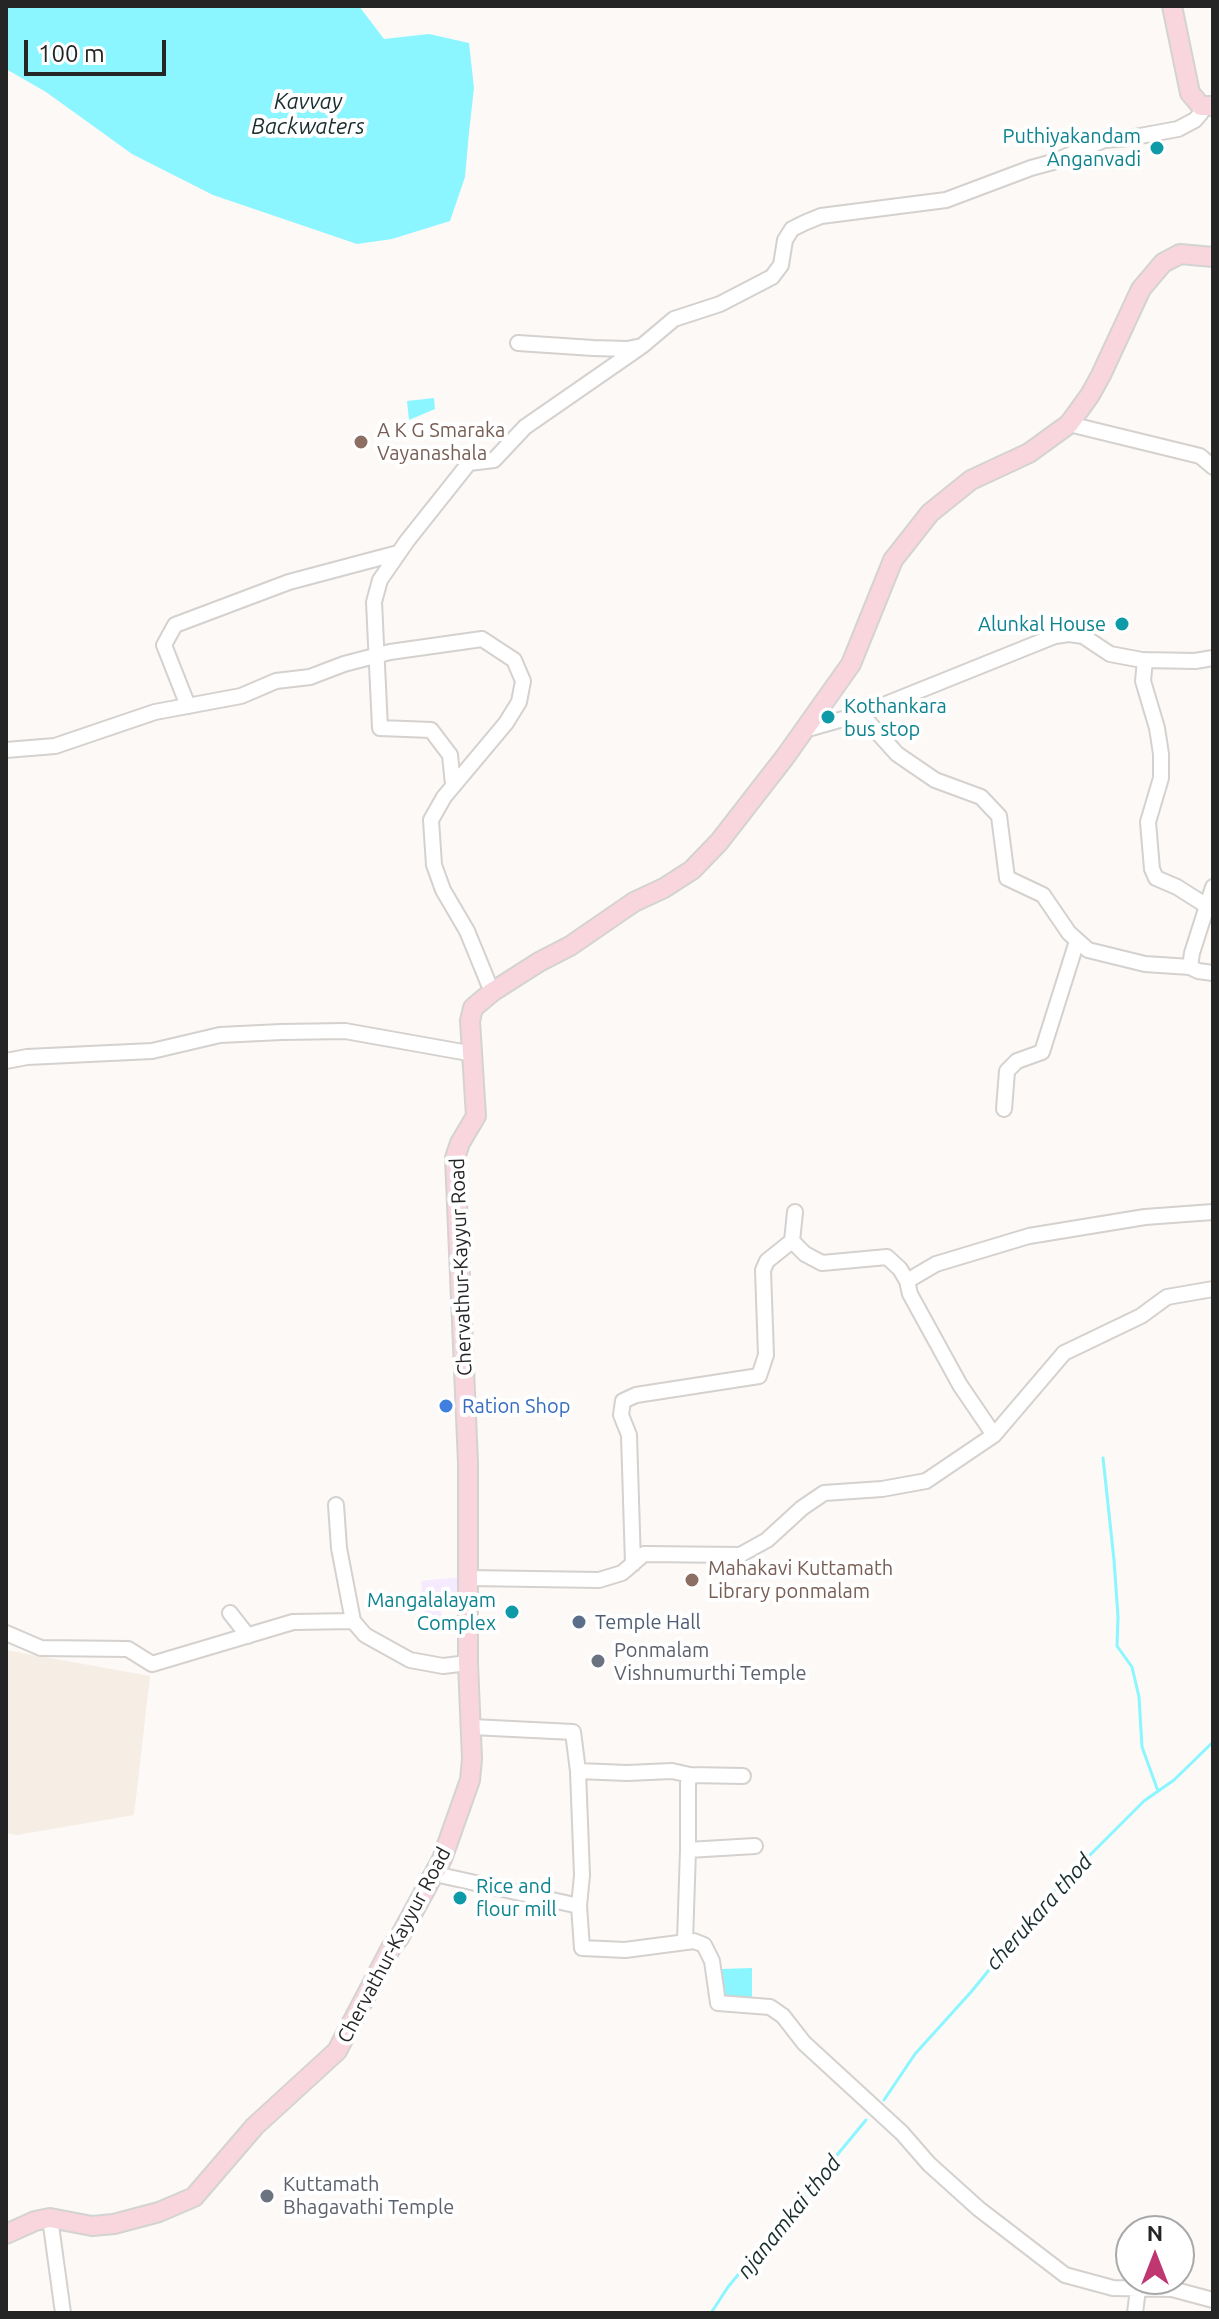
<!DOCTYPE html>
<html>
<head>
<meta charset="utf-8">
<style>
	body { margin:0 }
	#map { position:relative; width:1219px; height:2319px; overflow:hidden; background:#fcf9f6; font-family:Ubuntu,sans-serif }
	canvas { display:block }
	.frame { position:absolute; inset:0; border:8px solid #262525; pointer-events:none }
	.north { position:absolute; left:1115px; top:2215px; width:80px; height:80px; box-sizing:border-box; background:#fff; border:2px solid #a8a8a8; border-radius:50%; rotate:0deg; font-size:22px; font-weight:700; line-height:32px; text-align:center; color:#262525 }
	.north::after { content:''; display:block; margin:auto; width:28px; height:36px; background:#bf3671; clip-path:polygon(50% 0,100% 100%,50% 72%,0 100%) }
	.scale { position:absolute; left:24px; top:40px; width:142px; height:36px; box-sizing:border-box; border:4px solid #262525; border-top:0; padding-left:10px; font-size:24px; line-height:28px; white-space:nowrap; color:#262525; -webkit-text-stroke:6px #fff; paint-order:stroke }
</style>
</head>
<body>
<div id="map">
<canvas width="1219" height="2319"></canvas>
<div class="frame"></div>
<div class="north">N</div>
<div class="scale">100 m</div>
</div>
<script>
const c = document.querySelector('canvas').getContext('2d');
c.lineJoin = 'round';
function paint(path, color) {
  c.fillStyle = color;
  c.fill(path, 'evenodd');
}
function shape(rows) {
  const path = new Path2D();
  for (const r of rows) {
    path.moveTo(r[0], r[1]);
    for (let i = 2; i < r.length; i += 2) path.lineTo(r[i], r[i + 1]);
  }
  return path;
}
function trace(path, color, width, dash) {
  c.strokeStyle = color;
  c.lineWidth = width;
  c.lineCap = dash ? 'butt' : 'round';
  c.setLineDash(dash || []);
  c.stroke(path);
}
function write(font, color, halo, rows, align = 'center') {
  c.font = font + ' Ubuntu,sans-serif';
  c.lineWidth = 8;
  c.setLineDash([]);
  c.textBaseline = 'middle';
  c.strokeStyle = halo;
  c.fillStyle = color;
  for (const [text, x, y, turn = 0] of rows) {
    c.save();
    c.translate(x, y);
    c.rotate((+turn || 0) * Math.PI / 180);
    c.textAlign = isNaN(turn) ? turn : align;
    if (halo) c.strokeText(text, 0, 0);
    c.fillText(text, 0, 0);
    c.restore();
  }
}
paint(shape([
	[462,1577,464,1595,440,1597,442,1621,425,1622,421,1581]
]), '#f6eaff');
paint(shape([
	[6,1650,150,1676,134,1815,17,1835,6,1833]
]), '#f6ede5');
paint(shape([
	[6,6,359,6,384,39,429,34,469,43,474,88,469,132,465,177,450,221,392,239,357,244,213,195,132,154,46,92,6,69],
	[434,398,435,409,409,420,407,401],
	[752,1968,752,2002,722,2000,721,1969]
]), '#8bf6ff');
trace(shape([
	[1103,1458,1114,1560,1118,1617,1117,1646,1132,1667,1139,1697,1142,1747,1158,1791],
	[884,2100,915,2054,971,1992,1054,1891,1144,1801,1174,1780,1213,1742],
	[711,2313,728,2287,866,2120]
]), '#8bf6ff', 3);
const minor = shape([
	[518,343,593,348,627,349,642,346,674,319,720,304,772,277,781,265,785,240,792,229,804,223,821,216,946,200,1031,168,1053,162,1104,140,1129,138,1178,129,1195,120,1201,113,1201,106],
	[1069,424,1200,456,1213,467],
	[1145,660,1143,681,1157,728,1161,754,1161,778,1148,822,1152,869,1156,878,1177,887,1207,906],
	[188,706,164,645,175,625,289,582,398,553],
	[861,714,897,754,935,780,981,797,999,816,1007,878,1043,895,1069,933,1088,950,1145,964,1190,967],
	[804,730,861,714,1055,636,1069,634,1083,636,1110,654,1142,660,1195,661,1213,658],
	[6,750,55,746,155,712,241,696,276,681,310,677,344,664,390,652,482,639,514,660,523,681,519,702,506,723,444,797,431,820,434,865,443,890,467,931,492,992],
	[453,785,450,755,431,730,380,728,374,602,380,580,407,541,469,463,494,460,525,427,639,348],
	[1213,887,1192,953,1190,967,1198,971,1213,973],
	[6,1061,27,1057,152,1051,220,1035,281,1032,345,1031,474,1054],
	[1004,1109,1007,1071,1017,1061,1042,1052,1077,941],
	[792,1241,805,1254,822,1263,887,1257,900,1269,907,1281],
	[994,1435,960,1385,910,1294,907,1281,936,1264,1029,1236,1145,1217,1213,1212],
	[336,1505,339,1548,353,1621],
	[633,1564,629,1435,621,1415,623,1401,636,1395,759,1376,766,1355,763,1270,767,1261,792,1241,795,1212],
	[469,1578,599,1580,622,1573,644,1554,740,1555,767,1540,802,1508,824,1493,882,1489,926,1481,994,1435,1064,1353,1141,1316,1167,1297,1213,1289],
	[230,1613,248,1636],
	[6,1633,41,1648,128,1649,152,1664,293,1622,353,1621,365,1635,410,1660,443,1666,468,1663],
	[472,1727,573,1732,578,1771,582,1875,579,1906],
	[578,1771,627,1773,672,1771,690,1775],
	[688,1850,688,1783,690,1775,743,1776],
	[435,1874,579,1906,582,1948,625,1950,694,1941,704,1945,712,1961,718,2003,770,2007,783,2016,804,2043,902,2133,929,2164,979,2209,1065,2275,1113,2288,1172,2289,1213,2300],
	[685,1941,688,1850,755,1846],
	[50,2218,63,2313],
	[1135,2313,1138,2289]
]);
const major = shape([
	[1172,6,1190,93,1201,106,1213,106],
	[6,2234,35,2221,50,2218,92,2226,114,2224,159,2212,194,2197,255,2126,337,2051,391,1948,399,1938,442,1859,470,1780,472,1759,468,1663,468,1463,455,1158,460,1143,476,1116,470,1021,473,1008,492,992,539,962,570,946,634,902,664,888,692,870,719,842,785,757,851,664,893,560,930,513,971,480,1029,453,1069,424,1090,395,1101,375,1141,289,1163,263,1180,254,1213,257]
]);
trace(minor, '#d4d1ce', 18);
trace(major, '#d4d3d3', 22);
trace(minor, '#fff', 14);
trace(major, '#f9d6de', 18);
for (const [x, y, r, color] of [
	[1157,148,8,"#0f9aa8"],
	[361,442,8,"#8d6e63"],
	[1122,624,8,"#0f9aa8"],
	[828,717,8,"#0f9aa8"],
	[446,1406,8,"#3f7fe0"],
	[692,1580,8,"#8d6e63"],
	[512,1612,8,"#0f9aa8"],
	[579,1622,8,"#5c6f8a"],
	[598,1661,8,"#6b7280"],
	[460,1898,8,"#0f9aa8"],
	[267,2196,8,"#6b7280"]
]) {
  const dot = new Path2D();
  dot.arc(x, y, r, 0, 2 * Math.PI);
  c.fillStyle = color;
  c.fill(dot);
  trace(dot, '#fff', 3);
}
write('20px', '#0d838f', '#fff', [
	["Puthiyakandam",1141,136],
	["Anganvadi",1141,159],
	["Alunkal House",1106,624],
	["Kothankara",844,706,"left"],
	["bus stop",844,729,"left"],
	["Mangalalayam",496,1600],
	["Complex",496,1623],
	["Rice and",476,1886,"left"],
	["flour mill",476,1909,"left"]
], 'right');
write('20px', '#785e54', '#fff', [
	["A K G Smaraka",377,430],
	["Vayanashala",377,453],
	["Mahakavi Kuttamath",708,1568],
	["Library ponmalam",708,1591]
], 'left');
write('20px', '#262525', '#fff', [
	["Chervathur-Kayyur Road",461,1267,-92],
	["Chervathur-Kayyur Road",394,1945,-62]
]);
write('20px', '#366cbe', '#fff', [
	["Ration Shop",462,1406]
], 'left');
write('20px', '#4e5e75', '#fff', [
	["Temple Hall",595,1622]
], 'left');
write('20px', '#5b616d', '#fff', [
	["Ponmalam",614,1650],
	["Vishnumurthi Temple",614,1673],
	["Kuttamath",283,2184],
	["Bhagavathi Temple",283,2207]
], 'left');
write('italic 22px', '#192d2f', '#fff', [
	["Kavvay",308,102],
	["Backwaters",308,127],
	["cherukara thod",1039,1912,-48],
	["njanamkai thod",789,2217,-51]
]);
</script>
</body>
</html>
